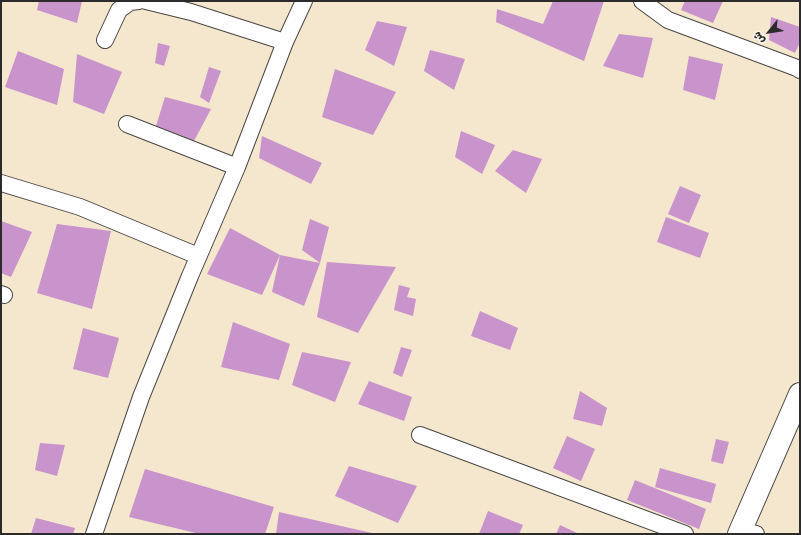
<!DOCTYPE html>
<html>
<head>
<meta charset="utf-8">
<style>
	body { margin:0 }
	#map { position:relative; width:801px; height:535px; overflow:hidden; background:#f5e6ce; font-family:Caveat,"Playpen Sans Arabic",sans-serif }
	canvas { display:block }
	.frame { position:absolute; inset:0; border:2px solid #2b2b2b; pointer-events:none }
	.north { position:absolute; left:749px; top:12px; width:40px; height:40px; -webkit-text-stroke:3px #fbf7ec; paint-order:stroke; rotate:240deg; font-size:11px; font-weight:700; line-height:16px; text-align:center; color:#2b2b2b }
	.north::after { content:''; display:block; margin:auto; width:14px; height:18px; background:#2b2b2b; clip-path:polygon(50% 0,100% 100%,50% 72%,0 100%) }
</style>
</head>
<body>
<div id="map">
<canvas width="801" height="535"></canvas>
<div class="frame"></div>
<div class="north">ش</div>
</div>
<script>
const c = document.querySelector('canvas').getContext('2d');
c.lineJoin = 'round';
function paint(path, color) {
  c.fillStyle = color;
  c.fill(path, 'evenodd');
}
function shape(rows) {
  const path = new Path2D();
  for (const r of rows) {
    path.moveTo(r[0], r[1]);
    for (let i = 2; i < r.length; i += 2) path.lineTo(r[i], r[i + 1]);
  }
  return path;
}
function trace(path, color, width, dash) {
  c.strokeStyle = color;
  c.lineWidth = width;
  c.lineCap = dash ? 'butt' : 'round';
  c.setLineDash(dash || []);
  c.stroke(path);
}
paint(shape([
	[39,1,82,1,77,23,37,10],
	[553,1,604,1,584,61,496,22,497,9,543,24],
	[685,1,723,1,713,23,681,10],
	[771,17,800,27,800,42,795,53,769,40],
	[377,21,407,27,394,66,365,50],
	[619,34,653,38,643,78,603,66],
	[158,43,170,46,164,66,155,63],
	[430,50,465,59,454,90,424,71],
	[18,51,64,69,57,105,5,87],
	[77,54,122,72,104,114,73,102],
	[689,56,723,64,715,100,683,90],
	[209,67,221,71,209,103,200,97],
	[335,69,396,92,373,135,322,117],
	[165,97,211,109,194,141,156,126],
	[461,131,495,145,482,174,455,157],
	[262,136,322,163,311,184,259,158],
	[513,150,542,159,526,193,495,171],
	[680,186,701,195,689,223,668,214],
	[666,217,709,233,700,258,657,242],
	[310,219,329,227,320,263,302,250],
	[1,221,32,232,11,277,1,273],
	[57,224,111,231,92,309,37,293],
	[230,228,280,255,262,295,207,274],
	[280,255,320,263,304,306,272,292],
	[327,262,396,267,358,333,317,317],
	[399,285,410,288,407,297,416,299,413,316,394,310],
	[480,311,518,328,510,350,471,336],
	[233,322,290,344,279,380,221,367],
	[83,328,119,338,108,378,73,369],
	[401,347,412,350,402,377,393,373],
	[302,352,351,362,335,402,292,385],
	[369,381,412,397,404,421,358,404],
	[580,391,607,408,602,426,573,419],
	[567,436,595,449,581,481,553,468],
	[716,439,729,442,723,464,711,461],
	[40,443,65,445,57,476,35,470],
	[349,466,417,486,398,523,335,496],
	[660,468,716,484,711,503,655,487],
	[145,469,274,507,265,534,200,534,129,517],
	[635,480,706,509,699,529,627,500],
	[488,511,523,525,519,534,479,534],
	[279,512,372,533,372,534,276,534],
	[36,518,75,528,73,534,31,534],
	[560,525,579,534,556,534]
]), '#c894cb');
const street = shape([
	[146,1,191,12,285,42],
	[642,1,668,20,797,68,800,70],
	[105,40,119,10,130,2,139,1],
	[127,124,237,167],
	[1,183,80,207,198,256],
	[1,294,4,295],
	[420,435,685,534],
	[741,530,756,534],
	[94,534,141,397,190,276,237,167,285,42,304,1]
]);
const secondary = shape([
	[739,534,800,394]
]);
trace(street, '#494743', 18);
trace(secondary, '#494743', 24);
trace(street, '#fff', 16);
trace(secondary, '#fff', 22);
</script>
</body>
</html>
